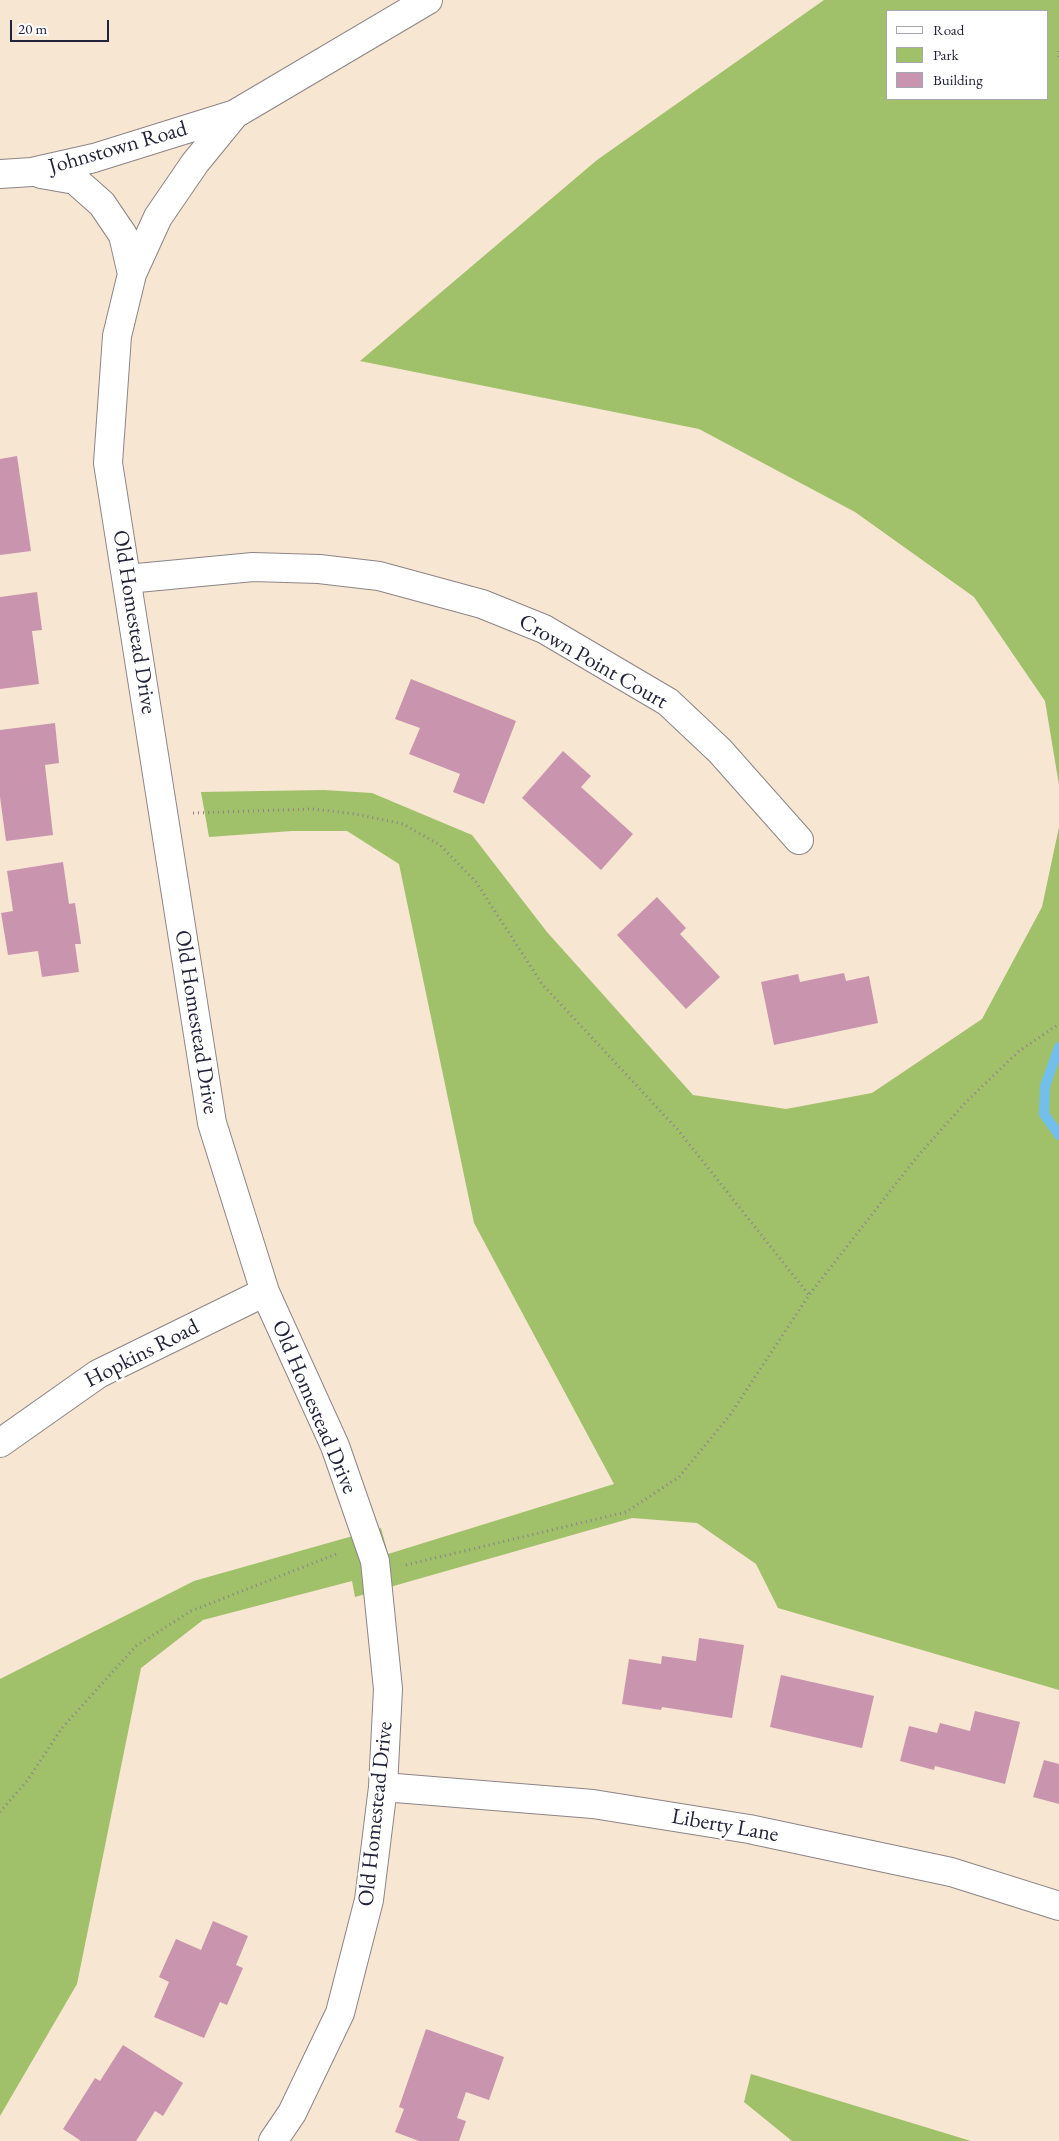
<!DOCTYPE html>
<html>
<head>
<meta charset="utf-8">
<style>
	body { margin:0 }
	#map { position:relative; width:1059px; height:2141px; overflow:hidden; background:#f7e6d2; font-family:"EB Garamond",serif }
	canvas { display:block }
	.legend { position:absolute; left:886px; top:10px; width:162px; height:90px; box-sizing:border-box; background:#fff; border:1px solid #a7a7b1; margin:0; padding:6px 9px; list-style:none; font-size:15px; color:#22223b }
	.legend li { display:flex; align-items:center; gap:10px; height:25px }
	.legend b { width:25px; border:1px solid #a7a7b1 }
	.scale { position:absolute; left:10px; top:20px; width:99px; height:22px; box-sizing:border-box; border:2px solid #22223b; border-top:0; padding-left:6px; font-size:15px; line-height:18px; white-space:nowrap; color:#22223b; -webkit-text-stroke:4px #fff; paint-order:stroke }
</style>
</head>
<body>
<div id="map">
<canvas width="1059" height="2141"></canvas>
<ul class="legend">
<li><b style="height:6px;background:#fff"></b>Road</li>
<li><b style="height:14px;background:#a0c069"></b>Park</li>
<li><b style="height:14px;background:#c994ae"></b>Building</li>
</ul>
<div class="scale">20 m</div>
</div>
<script>
const c = document.querySelector('canvas').getContext('2d');
c.lineJoin = 'round';
function paint(path, color) {
  c.fillStyle = color;
  c.fill(path, 'evenodd');
}
function shape(rows) {
  const path = new Path2D();
  for (const r of rows) {
    path.moveTo(r[0], r[1]);
    for (let i = 2; i < r.length; i += 2) path.lineTo(r[i], r[i + 1]);
  }
  return path;
}
function trace(path, color, width, dash) {
  c.strokeStyle = color;
  c.lineWidth = width;
  c.lineCap = dash ? 'butt' : 'round';
  c.setLineDash(dash || []);
  c.stroke(path);
}
function write(font, color, halo, rows, align = 'center') {
  c.font = font + ' "EB Garamond",serif';
  c.lineWidth = 5;
  c.setLineDash([]);
  c.textBaseline = 'middle';
  c.strokeStyle = halo;
  c.fillStyle = color;
  for (const [text, x, y, turn = 0] of rows) {
    c.save();
    c.translate(x, y);
    c.rotate((+turn || 0) * Math.PI / 180);
    c.textAlign = isNaN(turn) ? turn : align;
    if (halo) c.strokeText(text, 0, 0);
    c.fillText(text, 0, 0);
    c.restore();
  }
}
paint(shape([
	[824,0,1059,0,1059,785,1045,701,974,597,855,512,699,429,360,361,597,160],
	[1048,11,1048,99,888,99,888,11],
	[324,790,372,793,472,835,547,932,693,1095,786,1109,872,1093,982,1019,1042,907,1059,827,1059,1690,778,1608,756,1564,697,1523,632,1518,355,1597,352,1581,203,1620,141,1668,77,1984,0,2116,0,1679,194,1581,381,1528,388,1554,614,1484,474,1223,399,864,347,831,292,831,209,837,201,792],
	[751,2074,971,2141,792,2141,744,2102]
]), '#a0c069');
trace(shape([
	[1059,1047,1045,1086,1044,1114,1059,1135]
]), '#72bfec', 10);
paint(shape([
	[17,456,31,551,0,555,0,459],
	[37,592,42,630,32,631,39,684,0,689,0,597],
	[411,679,516,721,484,804,453,792,460,774,409,754,420,728,395,719],
	[55,723,59,763,45,765,53,835,6,841,0,797,0,730],
	[563,751,591,776,581,787,633,834,601,870,522,798],
	[63,862,69,904,75,903,81,944,75,944,79,972,42,977,38,951,8,955,1,913,13,911,7,871],
	[657,897,686,928,680,934,720,977,686,1009,617,935],
	[844,973,846,981,869,976,878,1023,774,1045,761,982,798,974,800,982],
	[699,1638,744,1645,732,1718,662,1707,661,1710,622,1704,629,1659,661,1664,662,1656,696,1661],
	[781,1675,874,1696,862,1748,770,1727],
	[975,1711,1020,1722,1005,1784,935,1766,934,1770,900,1761,909,1726,937,1733,940,1723,970,1731],
	[1044,1760,1059,1764,1059,1804,1033,1797],
	[213,1921,248,1936,236,1965,243,1968,227,2005,220,2002,204,2038,154,2017,169,1982,159,1977,176,1939,201,1950],
	[426,2029,504,2057,489,2100,466,2092,457,2118,466,2121,459,2141,419,2141,395,2132,404,2109,399,2107],
	[123,2045,183,2083,163,2116,155,2111,136,2141,81,2141,63,2129,95,2078,100,2081]
]), '#c994ae');
const minor = shape([
	[0,174,32,172,94,158,235,114],
	[41,174,75,180,102,204,123,235,132,274],
	[127,579,253,567,319,569,379,576,482,604,544,629,668,702,720,751,799,840],
	[0,1443,98,1374,265,1292],
	[383,1787,593,1804,749,1829,951,1872,1059,1906],
	[273,2141,292,2113,340,2013,369,1900,383,1787,388,1689,375,1561,335,1446,265,1292,212,1123,108,463,117,336,132,274,158,217,195,163,235,114,428,0]
]);
trace(minor, '#8c8486', 30);
trace(shape([
	[1059,51,1059,60],
	[193,813,312,809,355,814,403,824,440,845,476,882,542,984,678,1130,809,1295],
	[406,1565,626,1512,679,1477,730,1415,809,1295,916,1158,965,1103,1019,1051,1059,1024],
	[0,1812,27,1781,62,1728,136,1646,191,1611,339,1553]
]), '#8c8486', 3, [1, 4]);
trace(minor, '#fff', 28);
write('22px', '#22223b', '#fff', [
	["Johnstown Road",118,148,-16],
	["Old Homestead Drive",134,622,81],
	["Crown Point Court",593,662,30],
	["Old Homestead Drive",196,1022,81],
	["Hopkins Road",142,1354,-27],
	["Old Homestead Drive",314,1407,67],
	["Old Homestead Drive",376,1814,-84],
	["Liberty Lane",725,1826,10]
]);
</script>
</body>
</html>
